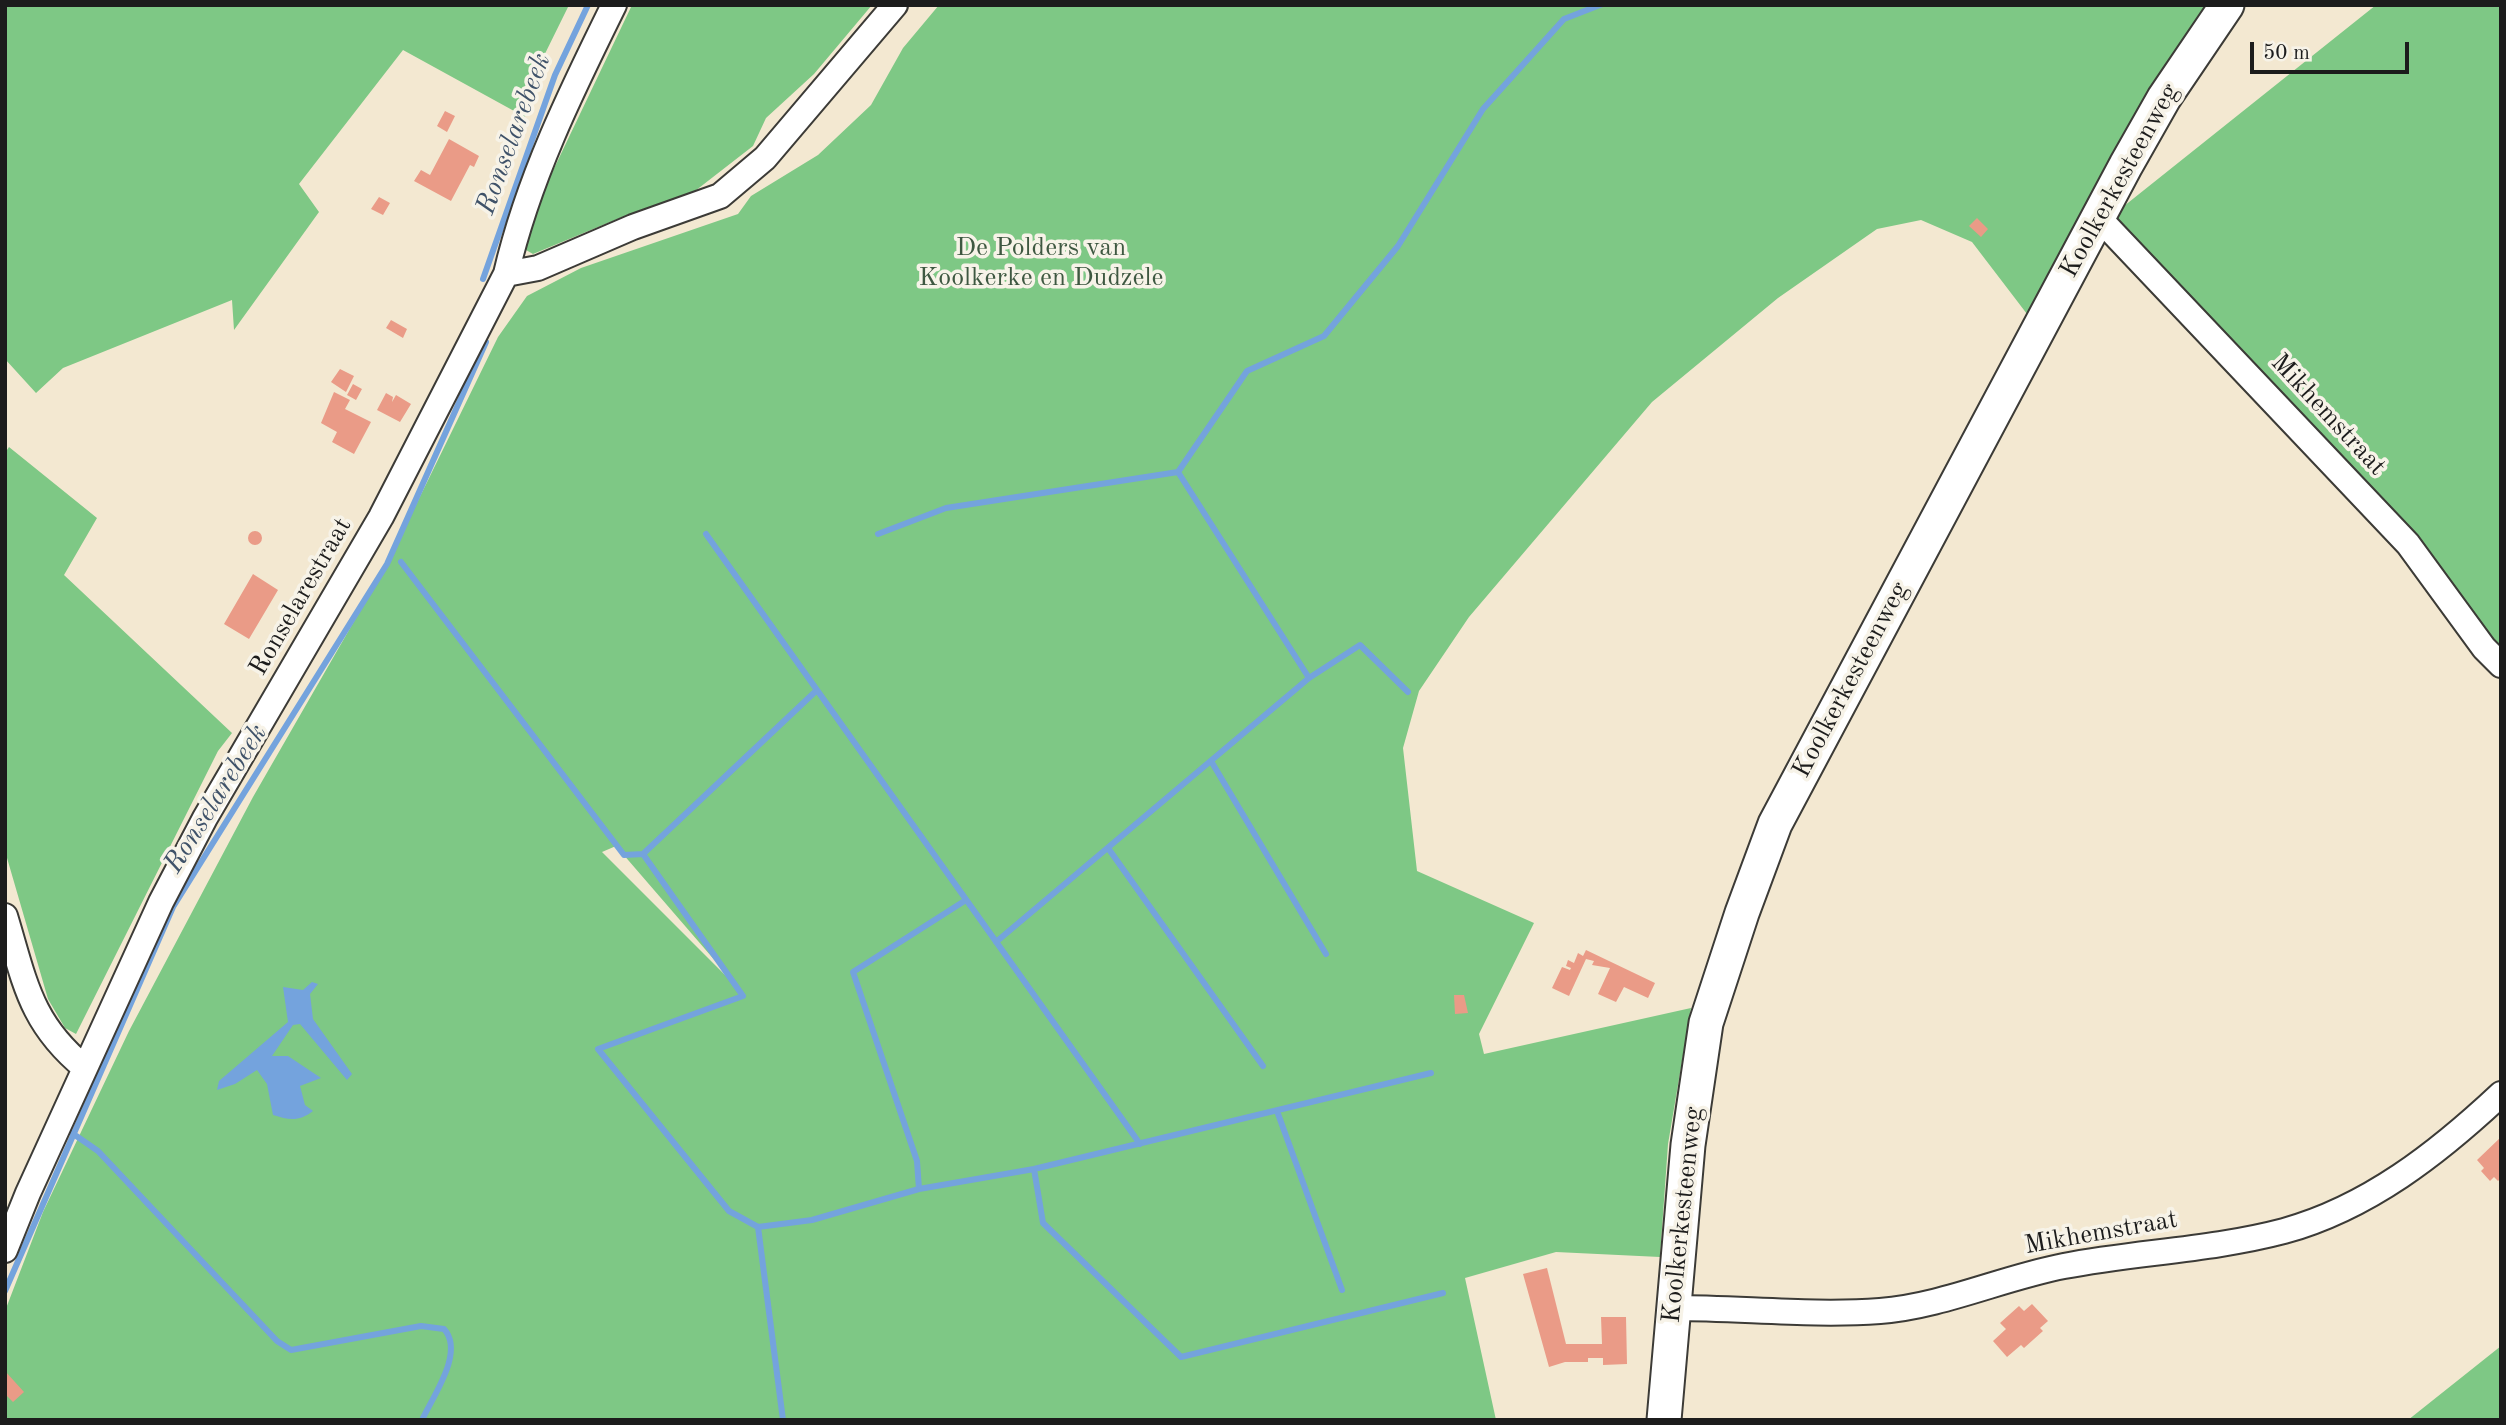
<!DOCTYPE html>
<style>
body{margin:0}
#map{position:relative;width:2506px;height:1425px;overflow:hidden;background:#f3e8d1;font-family:"Old Standard TT",serif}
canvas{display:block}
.frame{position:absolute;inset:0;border:7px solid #1c1c1c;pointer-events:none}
.scale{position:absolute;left:2250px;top:42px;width:159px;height:32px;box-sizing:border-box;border:4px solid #1c1c1c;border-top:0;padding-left:9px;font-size:21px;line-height:24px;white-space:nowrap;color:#1c1c1c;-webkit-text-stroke:5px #f7f3e8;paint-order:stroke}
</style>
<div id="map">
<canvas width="2506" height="1425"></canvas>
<div class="frame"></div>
<div class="scale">50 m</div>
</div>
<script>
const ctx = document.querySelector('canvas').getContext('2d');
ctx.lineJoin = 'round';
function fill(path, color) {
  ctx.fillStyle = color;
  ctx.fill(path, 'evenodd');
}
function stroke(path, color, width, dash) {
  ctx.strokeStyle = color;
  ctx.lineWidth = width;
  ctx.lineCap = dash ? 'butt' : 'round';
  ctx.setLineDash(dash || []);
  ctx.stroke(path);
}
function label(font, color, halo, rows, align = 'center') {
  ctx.font = font + ' "Old Standard TT",serif';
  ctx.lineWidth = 7;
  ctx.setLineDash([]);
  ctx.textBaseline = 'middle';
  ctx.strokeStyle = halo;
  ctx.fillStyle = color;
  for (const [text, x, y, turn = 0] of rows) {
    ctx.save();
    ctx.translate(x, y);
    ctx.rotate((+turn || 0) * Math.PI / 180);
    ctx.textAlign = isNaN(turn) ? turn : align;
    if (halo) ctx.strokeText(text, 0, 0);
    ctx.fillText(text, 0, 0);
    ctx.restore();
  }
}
fill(new Path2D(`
 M 5,5 L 569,5 L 534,76 L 525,117 L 403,50 L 299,184 L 319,212 L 234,330 L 232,300 L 63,368 L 36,393 L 5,359 Z
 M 632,5 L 872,5 L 814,74 L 766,118 L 753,146 L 686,198 L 627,215 L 533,254 L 526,250 L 529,230 L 548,181 Z
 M 939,5 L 2206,5 L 2113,153 L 2027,314 L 1972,242 L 1921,220 L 1877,229 L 1778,298 L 1652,402 L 1469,617 L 1419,691 L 1403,748 L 1417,871 L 1534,923 L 1479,1034 L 1484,1054 L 1691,1008 L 1668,1144 L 1660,1257 L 1556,1252 L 1465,1278 L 1496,1420 L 5,1420 L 5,1311 L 43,1212 L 129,1031 L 253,797 L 387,564 L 498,337 L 527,296 L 581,268 L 738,214 L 751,196 L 818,155 L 871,105 L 903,48 ZM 616,846 L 736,985 L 736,986 L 602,852 Z
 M 2376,5 L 2501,5 L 2501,657 L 2109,218 Z
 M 9,447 L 97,518 L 64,575 L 232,733 L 218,751 L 76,1034 L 65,1028 L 48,999 L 5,851 L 5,453 Z
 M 2501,1346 L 2501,1420 L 2408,1420 Z`), '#7ec885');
fill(new Path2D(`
 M 312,982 L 318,984 L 310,994 L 313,1019 L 352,1074 L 347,1080 L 300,1024 L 293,1025 L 272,1056 L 288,1056 L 321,1078 L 300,1086 L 305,1105 L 313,1111 C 299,1122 289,1120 273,1115 L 267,1084 L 257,1070 L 235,1084 L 217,1090 L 219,1081 L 288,1022 L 283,987 L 303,990 Z`), '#74a3dd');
stroke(new Path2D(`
 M 483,279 L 555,75 L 588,5
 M 1178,472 L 1309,678 L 1360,645 L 1408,692
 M 706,534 L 1140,1144
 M 878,534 L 946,508 L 1178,472 L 1247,371 L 1324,336 L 1398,246 L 1483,109 L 1564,19 L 1600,5
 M 401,562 L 624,855 L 643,854 L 817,690
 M 1211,761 L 1326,954
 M 1108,848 L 1263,1066
 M 643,854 L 743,996 L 598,1049 L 729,1211 L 758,1227
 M 996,942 L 1309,678
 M 1277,1111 L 1342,1290
 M 72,1133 L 98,1151 L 277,1341 L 291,1350 L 421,1326 L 444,1329 C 465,1352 433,1396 422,1420
 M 1034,1169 L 1043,1223 L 1181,1357 L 1443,1293
 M 919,1189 L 917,1161 L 853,972 L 966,900
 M 5,1291 L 173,907 L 387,564 L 486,342
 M 783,1420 L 758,1227 L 812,1220 L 919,1189 L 1034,1169 L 1431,1073`), '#74a3dd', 6);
fill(new Path2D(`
 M 445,111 L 455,116 L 447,132 L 437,126 Z
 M 449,139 L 479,156 L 474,167 L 470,165 L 451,201 L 414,181 L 421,170 L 430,175 Z
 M 379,197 L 390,203 L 383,215 L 371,209 Z
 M 1977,218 L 1988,229 L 1981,237 L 1969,226 Z
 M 391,320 L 407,329 L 403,338 L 386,328 Z
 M 340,369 L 354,376 L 346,392 L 331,382 Z
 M 353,384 L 362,389 L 356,400 L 347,395 Z
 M 334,392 L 350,400 L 345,409 L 371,422 L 354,454 L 332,442 L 337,432 L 321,423 Z
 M 386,393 L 393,397 L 392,402 L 396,395 L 411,404 L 400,422 L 377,410 Z
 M248 538a7 7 0 1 1 14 0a7 7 0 1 1-14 0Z
 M 253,574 L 278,590 L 249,639 L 224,624 Z
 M 1586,950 L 1655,983 L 1648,998 L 1624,987 L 1616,1002 L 1598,994 L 1610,968 L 1592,965 L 1594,961 L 1586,959 L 1569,996 L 1552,988 L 1562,967 L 1570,970 L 1571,968 L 1566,966 L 1568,960 L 1574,963 L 1578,953 L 1583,956 Z
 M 1454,995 L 1464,995 L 1468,1013 L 1455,1014 Z
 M 2501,1137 L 2501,1178 L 2498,1181 L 2494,1177 L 2490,1181 L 2481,1171 L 2484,1168 L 2477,1160 Z
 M 1547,1268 L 1566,1344 L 1602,1344 L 1601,1317 L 1626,1317 L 1627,1364 L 1603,1365 L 1603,1358 L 1588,1358 L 1588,1362 L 1565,1362 L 1549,1367 L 1523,1274 Z
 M 2032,1304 L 2048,1321 L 2040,1328 L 2043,1331 L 2024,1348 L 2021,1345 L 2007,1357 L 1993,1341 L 2006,1329 L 2000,1323 L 2019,1306 L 2024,1311 Z
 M 5,1371 L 24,1392 L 13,1402 L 5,1394 Z`), '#ea9b87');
const minor = new Path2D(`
 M 2098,217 L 2408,544 L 2484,648 L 2501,665
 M 506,274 L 538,268 L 633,227 L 720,196 L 765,158 L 895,5
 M 5,916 C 25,982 30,1023 85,1068
 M 5,1250 L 28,1193 L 161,902 L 205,818 L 381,517 L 506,274 C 528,179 571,92 614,5
 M 1674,1308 C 1742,1308 1812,1316 1880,1311 C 1943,1306 2002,1278 2064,1266 C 2137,1252 2212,1250 2284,1231 C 2368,1208 2438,1153 2501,1094`);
const secondary = new Path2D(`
 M 1664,1420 L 1688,1145 L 1706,1023 L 1742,913 L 1775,824 L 2126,165 L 2164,98 L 2227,5`);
stroke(minor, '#3c3b37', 28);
stroke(secondary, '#3c3b37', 37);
stroke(minor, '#fff', 24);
stroke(secondary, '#fff', 33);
label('26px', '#1c1c1c', '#f7f3e8', [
 ["Koolkerkesteenweg",2120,181,-61],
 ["Mikhemstraat",2328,415,47],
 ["Ronselarestraat",301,597,-60],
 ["Koolkerkesteenweg",1851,680,-62],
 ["Koolkerkesteenweg",1683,1215,-84],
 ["Mikhemstraat",2101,1233,-10]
]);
label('26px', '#3e5841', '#f7f3e8', [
 ["De Polders van",1041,248],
 ["Koolkerke en Dudzele",1041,278]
]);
label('italic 28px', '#3f5269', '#f7f3e8', [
 ["Ronselarebeek",514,134,-70],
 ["Ronselarebeek",216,799,-58]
]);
</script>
